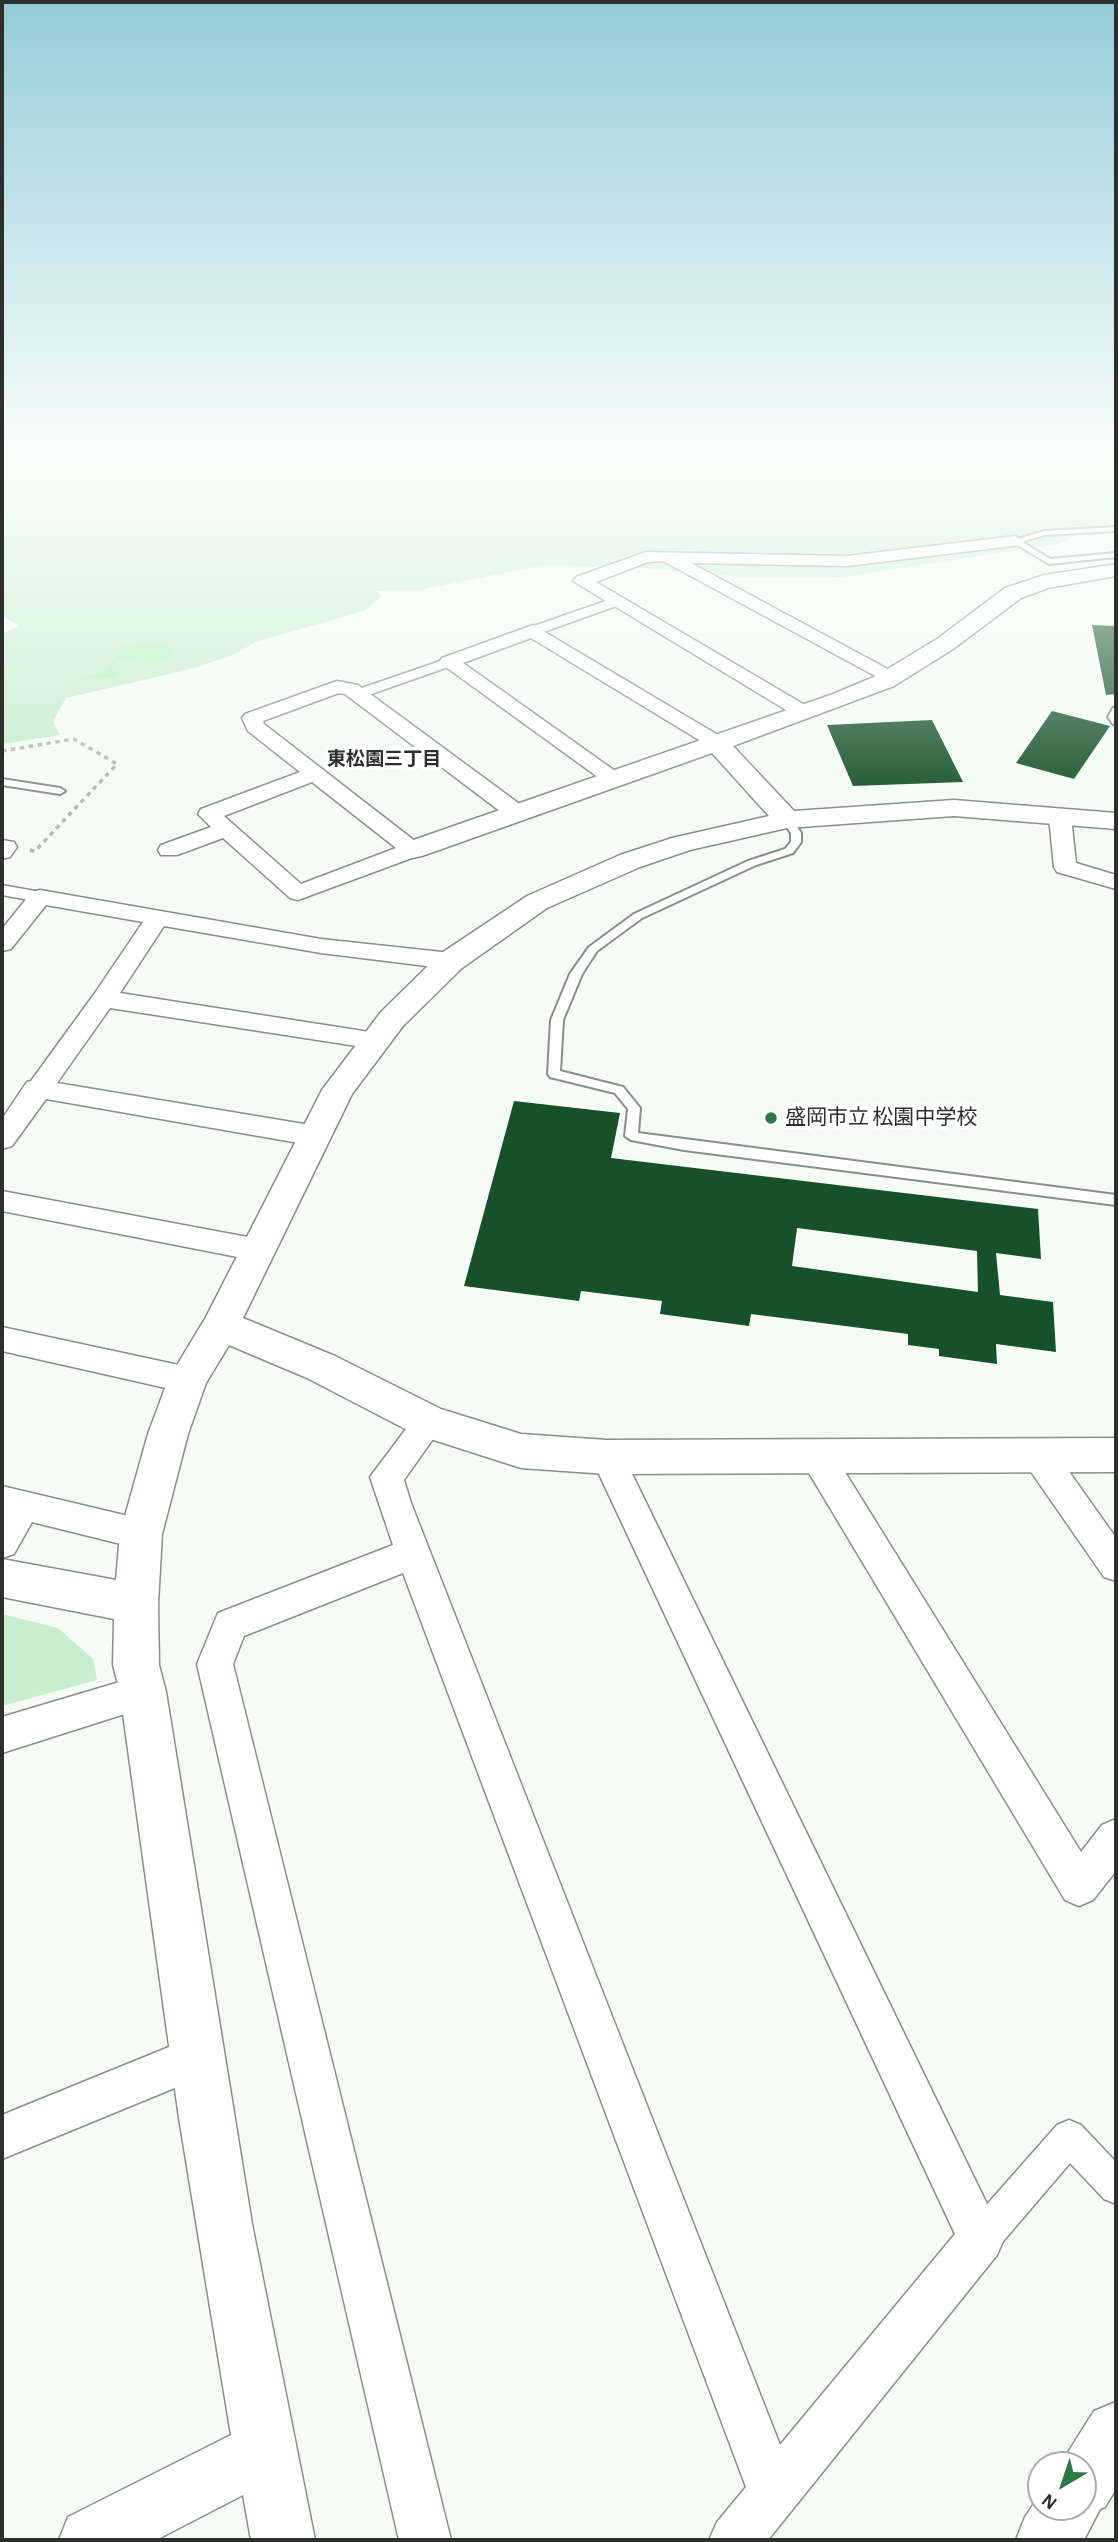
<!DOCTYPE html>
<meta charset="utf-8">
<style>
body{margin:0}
#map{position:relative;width:1118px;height:2542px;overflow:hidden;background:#f5fcf6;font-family:"Alegreya Sans",sans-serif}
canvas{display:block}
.frame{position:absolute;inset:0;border:4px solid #2c2f2c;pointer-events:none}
.north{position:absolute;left:1027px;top:2451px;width:70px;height:70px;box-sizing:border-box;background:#fff;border:2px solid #abacab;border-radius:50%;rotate:219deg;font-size:19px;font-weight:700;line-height:28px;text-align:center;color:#2c2f2c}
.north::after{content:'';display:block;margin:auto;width:24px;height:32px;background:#2f7846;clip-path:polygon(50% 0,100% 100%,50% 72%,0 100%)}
</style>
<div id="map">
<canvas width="1118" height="2542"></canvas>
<div class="frame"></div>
<div class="north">N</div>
</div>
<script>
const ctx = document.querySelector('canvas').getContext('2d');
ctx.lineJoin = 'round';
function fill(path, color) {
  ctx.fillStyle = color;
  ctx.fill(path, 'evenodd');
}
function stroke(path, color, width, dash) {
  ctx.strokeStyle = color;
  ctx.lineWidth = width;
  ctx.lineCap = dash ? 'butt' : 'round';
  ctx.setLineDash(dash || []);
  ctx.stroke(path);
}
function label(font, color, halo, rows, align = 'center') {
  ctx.font = font + ' "Alegreya Sans","Noto Sans JP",sans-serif';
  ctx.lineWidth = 7;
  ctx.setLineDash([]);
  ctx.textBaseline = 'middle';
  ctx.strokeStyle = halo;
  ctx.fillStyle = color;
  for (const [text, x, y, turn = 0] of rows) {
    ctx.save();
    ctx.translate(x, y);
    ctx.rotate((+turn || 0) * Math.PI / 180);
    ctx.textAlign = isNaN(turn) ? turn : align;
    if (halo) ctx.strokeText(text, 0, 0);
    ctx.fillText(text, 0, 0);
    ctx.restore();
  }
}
fill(new Path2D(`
 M 2,458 L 1116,458 L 1116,519 L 1057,544 L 844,577 L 750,578 L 645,568 L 544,565 L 420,590 L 375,591 L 382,596 L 364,611 L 255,642 L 238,653 L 195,668 L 66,698 L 53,721 L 60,735 L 2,744 L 2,634 L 19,626 L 2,616 Z
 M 2,1614 L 58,1628 L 93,1659 L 97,1680 L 2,1706 Z`), '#c8edcf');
fill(new Path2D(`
 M 148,642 L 165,644 L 172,652 C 165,663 154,665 142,665 L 134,658 L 121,659 L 118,663 L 121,668 L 120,673 L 112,678 L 87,679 L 68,687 L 65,685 L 103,672 L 121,653 L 116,651 L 124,646 L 129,648 Z`), '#b5f1c1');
fill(new Path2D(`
 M 1092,625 L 1116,626 L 1116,694 L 1106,695 Z
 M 1052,711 L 1110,726 L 1074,779 L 1016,763 Z
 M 932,720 L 963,782 L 853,786 L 827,725 Z
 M 514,1101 L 620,1113 L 611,1158 L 1038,1209 L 1041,1259 L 996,1253 L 1000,1295 L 1053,1302 L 1056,1352 L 996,1344 L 997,1364 L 939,1356 L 939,1349 L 908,1345 L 908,1334 L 751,1314 L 749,1326 L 660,1314 L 662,1301 L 581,1291 L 579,1301 L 464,1286 ZM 797,1228 L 977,1251 L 978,1292 L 792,1266 Z`), '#16512a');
const service = new Path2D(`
 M 1116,527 L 1116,531 L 1044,535 L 1022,542 L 1050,559 L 1116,553 L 1116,557 L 1049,564 L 1011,541 L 1044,531 Z
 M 1116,707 L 1116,725 L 1113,724 L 1108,717 L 1113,708 Z
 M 2,779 L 60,788 L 65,791 L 60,794 L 2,785 Z
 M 787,817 L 791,818 L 801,833 L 801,842 L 793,853 L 756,865 L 642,918 L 597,951 L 582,974 L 563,1020 L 560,1071 L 623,1087 L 640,1108 L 638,1133 L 1116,1195 L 1116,1205 L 684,1150 L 631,1140 L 625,1136 L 628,1109 L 615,1093 L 550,1077 L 548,1074 L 551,1020 L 570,974 L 589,947 L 634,914 L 748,861 L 785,849 L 791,842 L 791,833 L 782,820 Z`);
const pedestrian = new Path2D(`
 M 617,597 L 624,601 L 622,604 L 538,634 L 533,635 L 526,631 L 528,628 Z
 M 449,658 L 454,659 L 456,662 L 454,665 L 363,697 L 353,697 L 350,694 L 353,691 Z
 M 2,885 L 46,893 L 49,897 L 40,902 L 2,895 Z
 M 1069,2120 L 1081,2125 L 1116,2162 L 1116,2204 L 1104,2199 L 1070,2163 L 994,2252 L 981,2257 L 968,2252 L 963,2239 L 968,2226 L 1057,2125 Z`);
const minor = new Path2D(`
 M 1015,536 L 1024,541 L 1021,545 L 847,566 L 691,563 L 897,674 L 900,678 L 890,684 L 663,561 L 648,562 L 596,582 L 810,708 L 813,712 L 810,716 L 796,716 L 573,581 L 576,577 L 646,552 L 847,556 Z
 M 533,625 L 723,738 L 726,742 L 723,746 L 709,746 L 531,638 L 463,663 L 625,778 L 622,783 L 606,783 L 439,662 L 442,658 Z
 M 337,681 L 358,685 L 525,808 L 528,813 L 525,818 L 509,818 L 345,694 L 339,693 L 263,721 L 264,724 L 420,845 L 423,850 L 420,855 L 298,900 L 290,898 L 223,838 L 177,855 L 161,855 L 158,850 L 161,845 L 211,827 L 198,814 L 201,809 L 300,772 L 248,731 L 242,718 L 245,714 ZM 312,782 L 396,848 L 301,884 L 224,816 Z
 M 1060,810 L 1068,812 L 1071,817 L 1076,863 L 1116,875 L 1116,889 L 1057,872 L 1054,867 L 1049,817 L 1052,812 Z
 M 2,840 L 14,842 L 17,847 L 10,857 L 2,859 Z
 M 40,890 L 321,939 L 451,953 L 460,956 L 463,961 L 460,966 L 451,969 L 321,953 L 164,926 L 120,993 L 376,1033 L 385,1035 L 389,1041 L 385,1047 L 376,1049 L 110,1008 L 57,1083 L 316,1126 L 326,1129 L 330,1136 L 326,1143 L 316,1146 L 46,1099 L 12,1146 L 2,1149 L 2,1119 L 27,1082 L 31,1081 L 95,993 L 143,922 L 46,905 L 11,949 L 2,951 L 2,929 L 32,892 Z
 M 2,1191 L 258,1239 L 268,1242 L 273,1250 L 268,1258 L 258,1261 L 2,1211 Z
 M 2,1327 L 188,1367 L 199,1371 L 204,1380 L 199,1389 L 188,1393 L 2,1351 Z
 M 429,1409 L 440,1413 L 445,1422 L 404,1480 L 411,1503 L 780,2445 L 955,2234 L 591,1457 L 595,1447 L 607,1443 L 619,1447 L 1004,2239 L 997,2255 L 768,2540 L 709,2540 L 717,2522 L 746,2487 L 403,1573 L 244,1636 L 233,1664 L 451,2540 L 399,2540 L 197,1664 L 218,1613 L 393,1545 L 370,1477 L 418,1413 Z
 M 1039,1442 L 1051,1446 L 1116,1538 L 1116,1581 L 1104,1577 L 1027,1466 L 1023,1456 L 1027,1446 Z
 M 818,1444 L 830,1448 L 1081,1852 L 1102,1825 L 1116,1819 L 1116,1871 L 1093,1900 L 1079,1906 L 1065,1900 L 806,1468 L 802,1458 L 806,1448 Z
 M 2,1486 L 141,1519 L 153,1523 L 158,1534 L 153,1545 L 141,1549 L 32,1522 L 14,1554 L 2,1558 Z
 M 143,1675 L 156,1680 L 162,1692 L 156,1704 L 2,1753 L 2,1717 Z
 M 196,2036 L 211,2043 L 218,2058 L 211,2073 L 2,2159 L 2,2115 Z`);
const tertiary = new Path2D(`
 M 1116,564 L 1116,576 L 1048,588 L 1021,598 L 953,649 L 894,686 L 733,746 L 794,811 L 954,800 L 1116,813 L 1116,829 L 954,816 L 787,828 L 690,850 L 640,867 L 547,908 L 462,968 L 403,1026 L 352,1094 L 243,1318 L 335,1356 L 441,1409 L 521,1434 L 607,1440 L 1116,1438 L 1116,1472 L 607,1474 L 521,1468 L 415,1434 L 307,1378 L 229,1345 L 206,1383 L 188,1434 L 162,1534 L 158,1604 L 159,1665 L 166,1692 L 252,2224 L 315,2540 L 251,2540 L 243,2495 L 156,2540 L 59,2540 L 68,2517 L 231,2435 L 179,2118 L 120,1692 L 113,1665 L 114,1619 L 2,1597 L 2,1559 L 116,1580 L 120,1534 L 148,1434 L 168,1380 L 206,1317 L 322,1090 L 381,1012 L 440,954 L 527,896 L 620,855 L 672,838 L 769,816 L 712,753 L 422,856 L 412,858 L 402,856 L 398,850 L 402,844 L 833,694 L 876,676 L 937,639 L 1005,588 L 1044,575 Z
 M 1116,2402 L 1116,2489 L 1105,2507 L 1100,2509 L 1084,2540 L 1016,2540 L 1025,2517 L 1041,2493 L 1041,2507 L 1083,2507 L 1083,2465 L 1060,2465 L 1094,2411 Z`);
stroke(service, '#888f89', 4);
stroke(pedestrian, '#888f89', 3);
stroke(minor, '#888f89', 3);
stroke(tertiary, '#888f89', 3);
stroke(new Path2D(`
 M 2,751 L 74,739 L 117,764 L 35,851 L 27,850`), '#b2b8b3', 3.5, [4.5, 4.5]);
fill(service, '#fff');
fill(pedestrian, '#fff');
fill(minor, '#fff');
fill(tertiary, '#fff');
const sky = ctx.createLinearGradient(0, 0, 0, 813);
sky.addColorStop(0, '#93ccd8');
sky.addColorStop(0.56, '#fafefb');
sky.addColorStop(1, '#fafefb00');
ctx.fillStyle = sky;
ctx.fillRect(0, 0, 1118, 813);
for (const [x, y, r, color] of [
 [771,1118,7,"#2f7846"]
]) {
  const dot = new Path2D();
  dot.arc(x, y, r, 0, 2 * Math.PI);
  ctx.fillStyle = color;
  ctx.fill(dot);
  stroke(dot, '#fff', 2.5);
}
label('bold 19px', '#2c2f2c', '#fff', [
 ["東松園三丁目",384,759]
]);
label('21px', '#2c2f2c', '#fff', [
 ["盛岡市立 松園中学校",785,1118]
], 'left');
</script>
